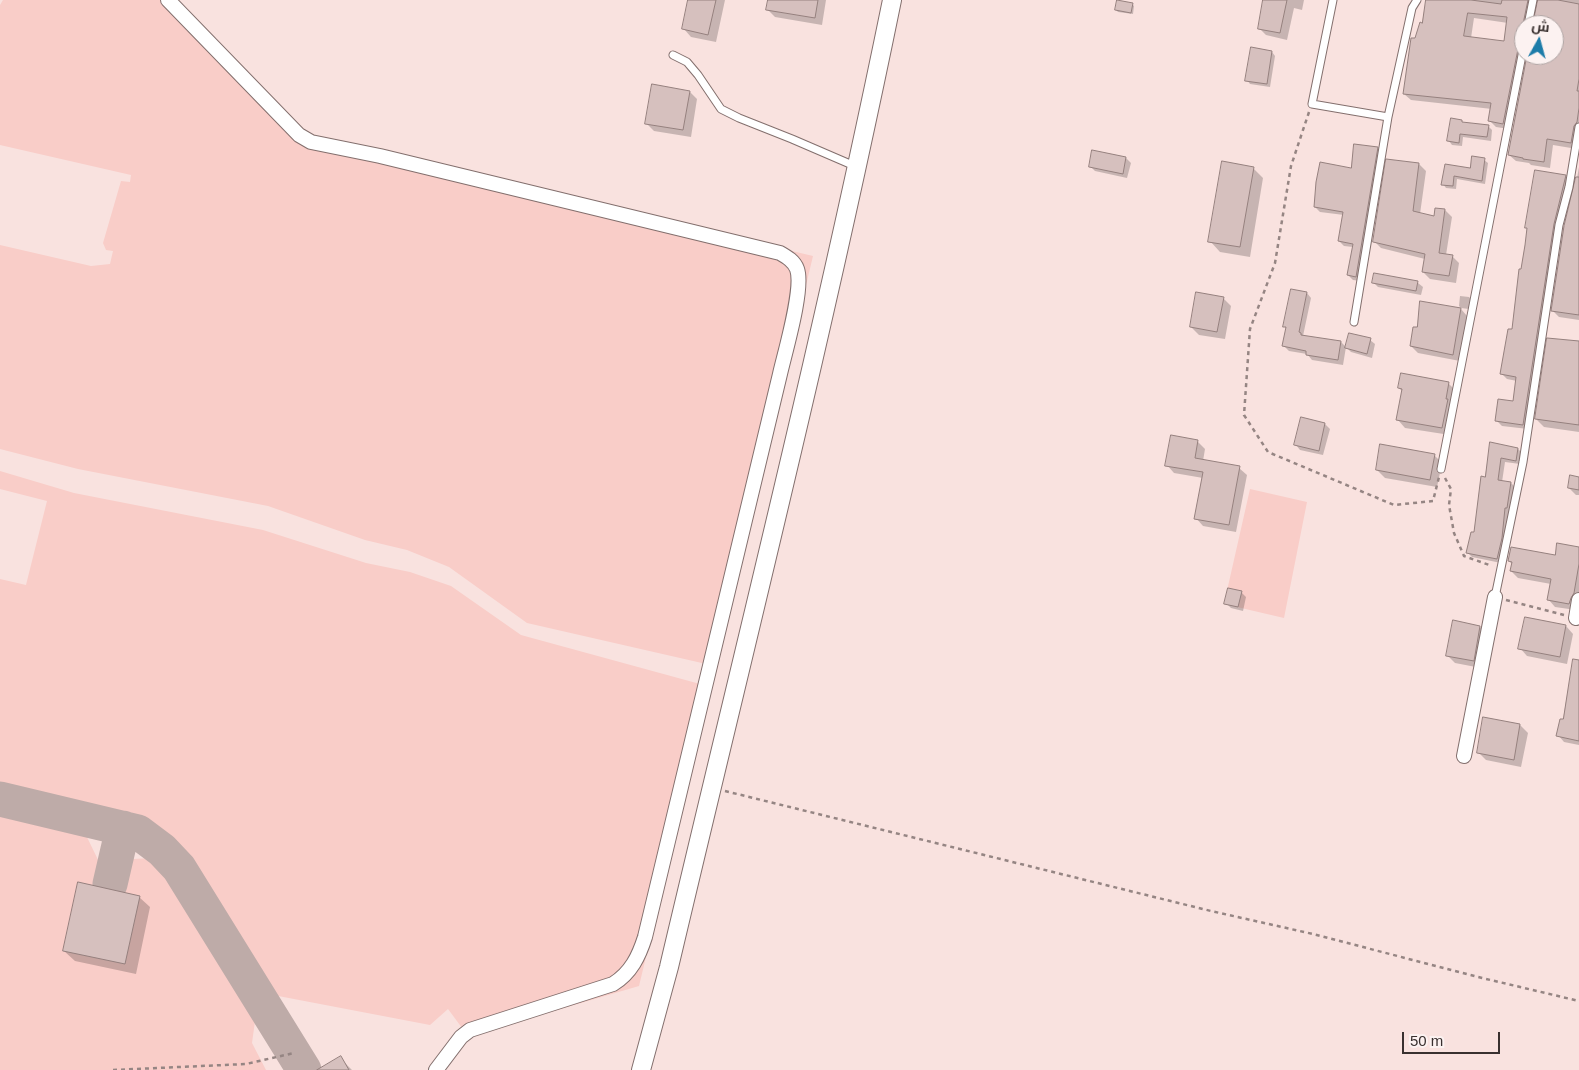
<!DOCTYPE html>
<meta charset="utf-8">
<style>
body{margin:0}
#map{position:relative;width:1579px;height:1070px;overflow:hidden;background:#f9e2df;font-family:Helvetica,Cairo,sans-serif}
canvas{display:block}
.north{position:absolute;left:1514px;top:15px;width:50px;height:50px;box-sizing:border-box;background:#fcf2f1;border:1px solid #aea4a3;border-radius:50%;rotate:7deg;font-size:14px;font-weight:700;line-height:20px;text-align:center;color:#39302f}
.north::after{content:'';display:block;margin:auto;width:18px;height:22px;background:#1d7ca9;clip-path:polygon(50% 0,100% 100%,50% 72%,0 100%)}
.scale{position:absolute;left:1402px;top:1032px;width:98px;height:22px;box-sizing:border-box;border:2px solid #39302f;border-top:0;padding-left:6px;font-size:15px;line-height:18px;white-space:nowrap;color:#39302f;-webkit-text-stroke:4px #fcf2f1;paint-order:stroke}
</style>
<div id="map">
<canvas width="1579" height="1070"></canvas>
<div class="north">ش</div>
<div class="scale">50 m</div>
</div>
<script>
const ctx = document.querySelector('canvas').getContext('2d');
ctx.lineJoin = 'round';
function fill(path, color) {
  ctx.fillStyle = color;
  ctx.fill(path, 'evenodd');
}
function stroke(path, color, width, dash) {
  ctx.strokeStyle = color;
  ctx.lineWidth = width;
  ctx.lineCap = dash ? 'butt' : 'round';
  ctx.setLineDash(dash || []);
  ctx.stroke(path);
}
fill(new Path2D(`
 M 3,0 L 174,0 L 310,136 L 813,256 L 715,666 L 527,623 L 449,567 L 407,550 L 365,540 L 268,506 L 78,469 L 0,449 L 0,245 L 91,266 L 110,264 L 113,251 L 106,250 L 103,243 L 121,181 L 130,182 L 131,175 L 0,145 L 0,5 Z
 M 0,471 L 74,493 L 263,530 L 366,563 L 410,572 L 451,586 L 521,635 L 711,687 L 639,986 L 468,1036 L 448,1009 L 430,1025 L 273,995 L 189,864 L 156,826 L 0,788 L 0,579 L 26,585 L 47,501 L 0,489 Z
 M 1250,489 L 1307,502 L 1284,618 L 1224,604 Z
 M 0,814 L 85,833 L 101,866 L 95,891 L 120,898 L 126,869 L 133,859 L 152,858 L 169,875 L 256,1014 L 252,1043 L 266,1070 L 0,1070 Z`), '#f9cdc8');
fill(new Path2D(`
 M 690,0 L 725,0 L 716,42 L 691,37 L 684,29 Z
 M 769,0 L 826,0 L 822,25 L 775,17 L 767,9 Z
 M 1269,0 L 1304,0 L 1302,10 L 1294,8 L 1287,40 L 1266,35 L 1259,28 Z
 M 1427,0 L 1539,0 L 1534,5 L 1530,25 L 1524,25 L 1524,54 L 1509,129 L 1496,127 L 1490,121 L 1492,109 L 1411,100 L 1404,94 L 1423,24 ZM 1474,18 L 1508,23 L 1505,42 L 1471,38 Z
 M 1540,0 L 1579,0 L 1579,137 L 1577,149 L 1553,145 L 1550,168 L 1531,165 L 1529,163 L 1516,161 L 1509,155 L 1529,55 L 1554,55 L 1554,25 L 1535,25 Z
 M 1132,4 L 1134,6 L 1133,14 L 1118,12 L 1116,10 Z
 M 1252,49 L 1272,52 L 1275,56 L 1270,87 L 1250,84 L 1247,80 Z
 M 690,92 L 697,99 L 691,137 L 654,131 L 646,123 Z
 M 1461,121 L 1463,123 L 1488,126 L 1492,130 L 1491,141 L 1463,137 L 1462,146 L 1452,145 L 1449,141 Z
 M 1377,148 L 1382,153 L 1361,281 L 1353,280 L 1348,275 L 1353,247 L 1344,246 L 1339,241 L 1344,215 L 1320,212 L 1315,207 L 1352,169 Z
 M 1126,158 L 1131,163 L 1127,178 L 1095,171 L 1090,166 Z
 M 1484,160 L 1488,163 L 1485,184 L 1457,179 L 1456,189 L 1446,188 L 1443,184 L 1446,165 L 1471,170 Z
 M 1419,164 L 1426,171 L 1420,214 L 1435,217 L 1436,209 L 1445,210 L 1452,217 L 1446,255 L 1452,256 L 1459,263 L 1456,283 L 1430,279 L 1423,272 L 1425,259 L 1381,248 L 1374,241 Z
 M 1579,167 L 1579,320 L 1559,317 L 1553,311 Z
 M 1253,168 L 1263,178 L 1250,257 L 1220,252 L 1210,241 Z
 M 1565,176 L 1570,182 L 1559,230 L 1528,429 L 1502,426 L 1496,420 L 1514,402 L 1517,381 L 1507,379 L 1502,374 L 1513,331 L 1528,229 L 1526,227 Z
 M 1373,282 L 1418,283 L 1423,287 L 1421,295 L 1378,287 Z
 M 1307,293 L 1311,298 L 1303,336 L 1341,342 L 1346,347 L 1370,340 L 1375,344 L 1372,358 L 1351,352 L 1346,347 L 1343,365 L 1312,360 L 1307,354 L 1289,351 L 1284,346 L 1287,329 L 1284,326 Z
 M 1460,296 L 1469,297 L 1471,299 L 1469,309 L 1461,308 L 1459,306 Z
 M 1223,298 L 1231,306 L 1225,339 L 1199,335 L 1191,327 Z
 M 1461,309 L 1467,316 L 1460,361 L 1418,353 L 1411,346 Z
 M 1579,342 L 1579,432 L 1544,427 L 1536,419 Z
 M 1448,383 L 1456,391 L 1450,435 L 1405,428 L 1398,420 L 1402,391 L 1399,388 Z
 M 1325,424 L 1330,429 L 1323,455 L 1300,450 L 1296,445 Z
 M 1197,441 L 1205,449 L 1203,461 L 1239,468 L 1247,475 L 1236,532 L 1203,526 L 1196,518 L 1203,478 L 1174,473 L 1167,465 Z
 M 1491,444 L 1518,449 L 1522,453 L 1520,464 L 1505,462 L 1502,482 L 1511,483 L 1515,487 L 1511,512 L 1509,512 L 1501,563 L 1472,557 L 1468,553 L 1475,534 Z
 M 1434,455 L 1442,463 L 1437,487 L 1385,478 L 1377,470 Z
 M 1579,478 L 1579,495 L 1576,495 L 1569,488 Z
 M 1579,548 L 1579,603 L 1576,610 L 1555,607 L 1548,599 L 1551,584 L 1518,578 L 1511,571 L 1512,564 L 1509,561 L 1556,557 Z
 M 1241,592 L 1246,597 L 1243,611 L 1231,608 L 1226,603 Z
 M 1454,622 L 1480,627 L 1488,635 L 1481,668 L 1455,663 L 1447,655 Z
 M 1566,626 L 1573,634 L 1567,664 L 1527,656 L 1520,648 Z
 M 1579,671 L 1579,745 L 1564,742 L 1558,735 L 1564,721 Z
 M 1484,719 L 1520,725 L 1528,733 L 1521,767 L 1486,760 L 1478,752 Z
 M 139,897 L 150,907 L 136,974 L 75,961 L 64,951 Z
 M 340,1058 L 352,1070 L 320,1070 Z`), '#0003');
stroke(new Path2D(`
 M 0,799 L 138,832 L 162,850 L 179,868 L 304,1070
 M 110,884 L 123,828`), '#beaba8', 35);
const building = new Path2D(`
 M 688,0 L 716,0 L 708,35 L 682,29 Z
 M 768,0 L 818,0 L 815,18 L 766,10 Z
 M 1117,0 L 1133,3 L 1131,13 L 1115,10 Z
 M 1263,0 L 1287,0 L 1280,33 L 1258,29 Z
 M 1426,0 L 1471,0 L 1501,4 L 1502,0 L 1528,0 L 1523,24 L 1523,40 L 1519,44 L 1503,124 L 1488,121 L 1491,103 L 1403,94 L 1411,38 L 1415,38 L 1420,22 L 1422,23 ZM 1468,13 L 1507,17 L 1504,41 L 1464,36 Z
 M 1538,0 L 1558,0 L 1579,4 L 1579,79 L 1577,91 L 1579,91 L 1579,108 L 1577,122 L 1574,126 L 1571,143 L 1547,139 L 1544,162 L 1523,159 L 1523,158 L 1508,155 L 1527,55 L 1554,55 L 1554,25 L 1533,25 Z
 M 1251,47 L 1272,51 L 1267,84 L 1245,81 Z
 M 652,84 L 690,91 L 683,130 L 645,124 Z
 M 1451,118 L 1462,120 L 1462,122 L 1489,125 L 1487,137 L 1460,134 L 1459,143 L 1447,141 Z
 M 1354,144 L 1378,147 L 1356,277 L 1347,275 L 1353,244 L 1338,241 L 1343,212 L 1314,207 L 1316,182 L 1320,162 L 1351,168 Z
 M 1092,150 L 1126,157 L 1123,174 L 1089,167 Z
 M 1472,156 L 1485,158 L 1482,181 L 1454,176 L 1453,186 L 1441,185 L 1445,164 L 1470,168 Z
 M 1386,159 L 1419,163 L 1413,211 L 1434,216 L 1435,208 L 1445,209 L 1439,253 L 1453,255 L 1449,276 L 1422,272 L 1425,254 L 1373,242 Z
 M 1222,161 L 1254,167 L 1240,247 L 1208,242 Z
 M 1535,170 L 1566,175 L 1554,224 L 1523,425 L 1495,421 L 1498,399 L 1513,401 L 1516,377 L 1500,374 L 1508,329 L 1512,329 L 1519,269 L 1521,269 L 1525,245 L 1527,228 L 1525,228 Z
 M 1576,177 L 1579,177 L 1579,315 L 1551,311 L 1564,226 Z
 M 1374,273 L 1418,281 L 1416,291 L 1372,283 Z
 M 1291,289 L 1307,292 L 1299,332 L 1301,333 L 1301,335 L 1341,341 L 1338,360 L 1306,355 L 1306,351 L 1282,346 L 1286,327 L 1283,327 Z
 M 1196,292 L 1224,297 L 1217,332 L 1190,327 Z
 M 1420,301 L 1461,308 L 1453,355 L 1410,346 L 1413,327 L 1417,327 Z
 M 1349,333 L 1371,338 L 1367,354 L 1345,348 Z
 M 1547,338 L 1579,341 L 1579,425 L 1535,419 Z
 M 1401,373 L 1449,382 L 1446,399 L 1448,399 L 1442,428 L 1396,420 L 1402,389 L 1398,388 Z
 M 1301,417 L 1325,423 L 1319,451 L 1294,445 Z
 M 1171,435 L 1198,440 L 1195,458 L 1240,466 L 1229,525 L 1194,519 L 1203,472 L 1165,466 Z
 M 1490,442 L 1518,448 L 1516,461 L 1501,458 L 1498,480 L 1511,482 L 1507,508 L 1505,508 L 1502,538 L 1497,559 L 1466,553 L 1471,532 L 1474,532 L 1481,476 L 1485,477 Z
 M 1380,444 L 1435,454 L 1430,480 L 1376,470 Z
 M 1570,475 L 1579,477 L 1579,490 L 1568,488 Z
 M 1557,543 L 1579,547 L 1579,564 L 1574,593 L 1571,598 L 1569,604 L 1547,600 L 1551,579 L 1510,571 L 1512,562 L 1508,561 L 1511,547 L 1555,555 Z
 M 1228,588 L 1242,591 L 1238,607 L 1224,604 Z
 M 1525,617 L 1566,625 L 1560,657 L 1518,649 Z
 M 1453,620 L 1480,626 L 1474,661 L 1446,656 Z
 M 1573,659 L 1579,660 L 1579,741 L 1556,736 L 1560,719 L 1563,719 Z
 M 1483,717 L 1520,724 L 1514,760 L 1477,753 Z
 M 78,882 L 140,896 L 125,964 L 63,951 Z
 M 341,1056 L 349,1070 L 317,1070 Z`);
fill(building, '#d6c0be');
stroke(building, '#95807e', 1);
const service = new Path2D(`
 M 1333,0 L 1312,104 L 1388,117 L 1412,8 L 1417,0
 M 1528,25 L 1533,0
 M 673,55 L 687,62 L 698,75 L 721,109 L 739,118 L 792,139 L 857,167
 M 1354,322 L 1388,117
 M 1441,469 L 1524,45
 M 1495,597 L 1523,462 L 1559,225 L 1569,187 L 1579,127`);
const minor = new Path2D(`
 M 168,0 L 299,135 L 311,142 L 380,156 L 780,253 C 787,257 794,261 797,269 C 804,288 785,352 780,374 L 645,937 C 639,956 631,973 613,984 L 470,1030 L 461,1037 L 436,1070
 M 1576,618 L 1579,600
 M 1464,756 L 1495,597`);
const tertiary = new Path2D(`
 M 641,1070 L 669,967 C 745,645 826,324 892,0`);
stroke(service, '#836f6d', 9);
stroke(minor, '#836f6d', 16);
stroke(tertiary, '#836f6d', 20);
stroke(new Path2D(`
 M 1309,112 L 1291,166 L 1275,263 L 1250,329 L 1244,415 L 1268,452 L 1394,505 L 1433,501 L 1439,477
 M 1445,478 L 1451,489 L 1449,505 L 1454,533 L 1464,556 L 1492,566
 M 1506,600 L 1564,615
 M 725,791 L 1211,911 L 1313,934 L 1478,977 L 1579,1001
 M 113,1070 L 246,1064 L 294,1053`), '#958583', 2.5, [4, 4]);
stroke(service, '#fff', 7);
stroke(minor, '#fff', 14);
stroke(tertiary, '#fff', 18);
</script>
